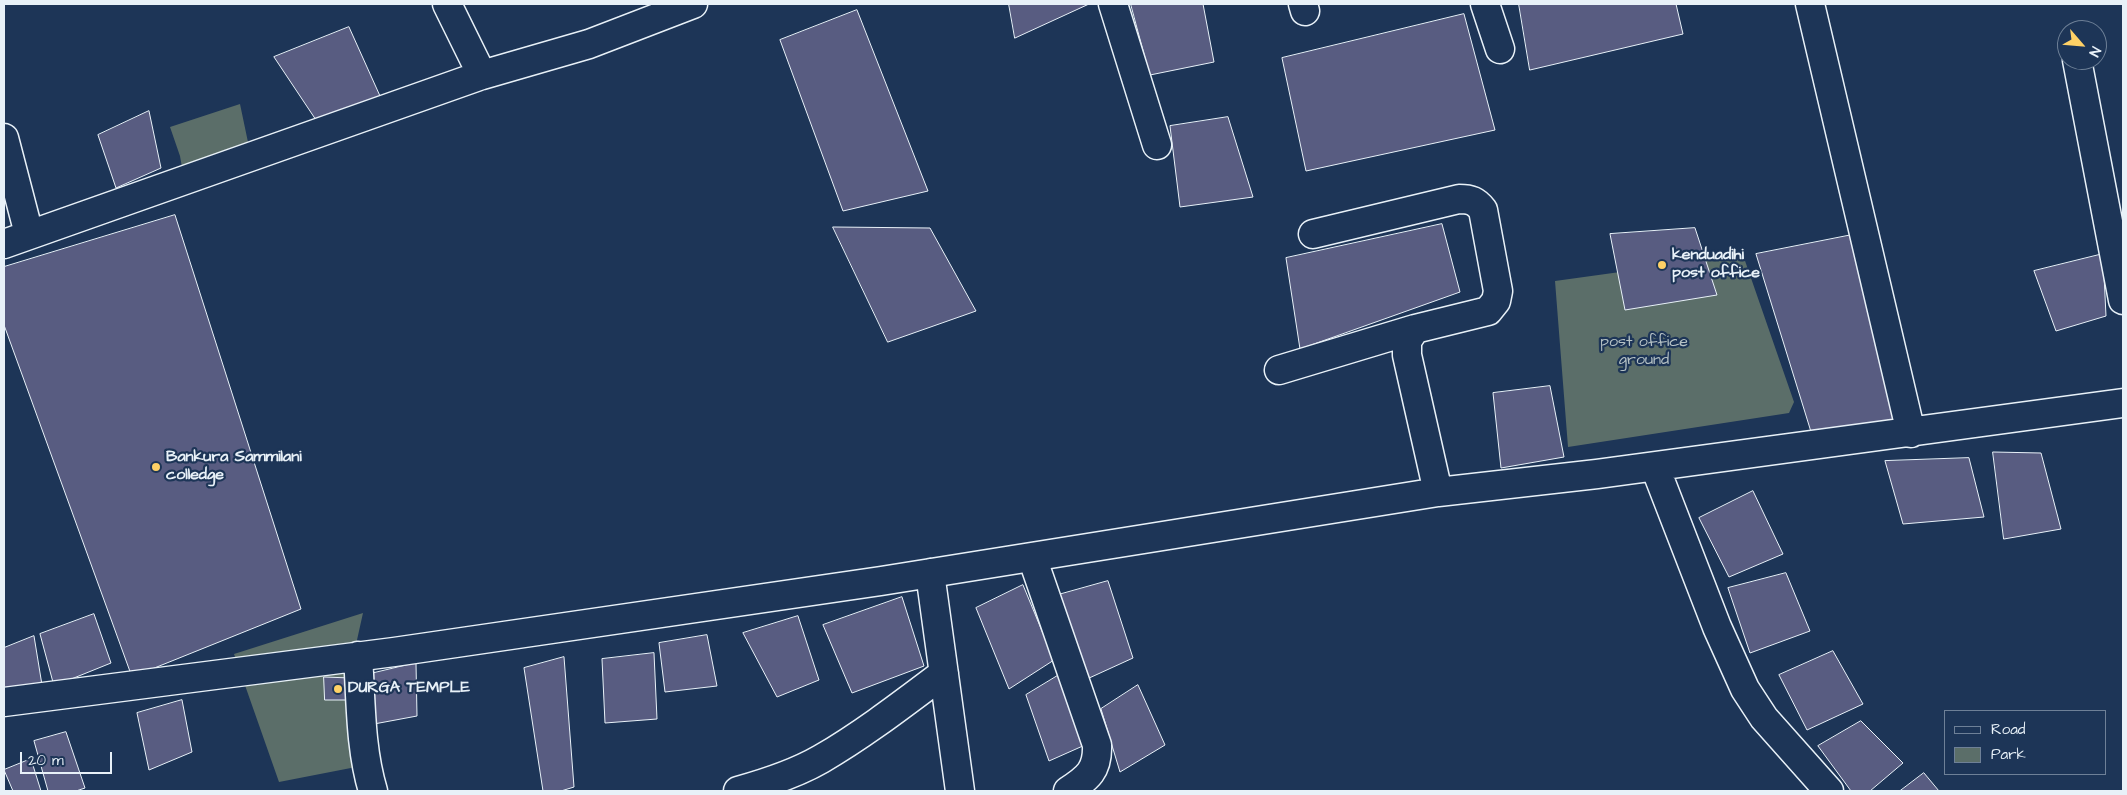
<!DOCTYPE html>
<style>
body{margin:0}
#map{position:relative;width:2127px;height:795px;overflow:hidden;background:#1d3557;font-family:"Architects Daughter",sans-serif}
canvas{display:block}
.frame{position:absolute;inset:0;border:5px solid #e8f1f8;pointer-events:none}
.legend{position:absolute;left:1944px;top:710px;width:162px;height:65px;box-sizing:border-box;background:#1d3557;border:1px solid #6e8097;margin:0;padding:6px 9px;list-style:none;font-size:15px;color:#e8f1f8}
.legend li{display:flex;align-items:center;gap:10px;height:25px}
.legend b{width:25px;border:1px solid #6e8097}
.north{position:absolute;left:2057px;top:20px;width:50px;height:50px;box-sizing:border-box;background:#1d3557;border:1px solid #6e8097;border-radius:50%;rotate:117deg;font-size:14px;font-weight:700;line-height:20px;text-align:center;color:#e8f1f8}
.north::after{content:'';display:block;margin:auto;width:18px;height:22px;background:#ffd166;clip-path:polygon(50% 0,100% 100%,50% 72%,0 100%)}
.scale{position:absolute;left:20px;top:752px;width:92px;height:22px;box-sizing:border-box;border:2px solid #e8f1f8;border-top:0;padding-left:6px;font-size:15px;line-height:18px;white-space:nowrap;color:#e8f1f8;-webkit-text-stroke:4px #1d3557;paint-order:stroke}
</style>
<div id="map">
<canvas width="2127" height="795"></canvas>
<div class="frame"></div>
<ul class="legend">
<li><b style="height:6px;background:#1d3557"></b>Road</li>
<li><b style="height:14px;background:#5b6e69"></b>Park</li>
</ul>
<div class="north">N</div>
<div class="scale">20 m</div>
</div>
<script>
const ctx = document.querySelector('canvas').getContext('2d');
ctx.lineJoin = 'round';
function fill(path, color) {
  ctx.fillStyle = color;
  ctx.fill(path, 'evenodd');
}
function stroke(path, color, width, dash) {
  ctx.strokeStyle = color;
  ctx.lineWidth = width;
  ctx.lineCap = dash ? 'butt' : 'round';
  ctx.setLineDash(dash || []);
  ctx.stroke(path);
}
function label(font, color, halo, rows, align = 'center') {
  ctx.font = font + ' "Architects Daughter",sans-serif';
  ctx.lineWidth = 4.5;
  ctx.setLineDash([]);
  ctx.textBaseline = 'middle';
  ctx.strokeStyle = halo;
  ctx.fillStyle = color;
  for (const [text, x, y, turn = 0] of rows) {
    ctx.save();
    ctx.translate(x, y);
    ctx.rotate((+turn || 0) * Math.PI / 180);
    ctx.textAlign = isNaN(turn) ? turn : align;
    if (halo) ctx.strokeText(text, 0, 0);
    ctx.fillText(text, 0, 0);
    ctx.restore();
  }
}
fill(new Path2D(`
 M 240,104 L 249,147 L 183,173 L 180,156 L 170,127 Z
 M 1743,255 L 1794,402 L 1789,413 L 1568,447 L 1555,281 Z
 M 363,613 L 351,667 L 356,767 L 279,782 L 234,654 Z`), '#5b6e69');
const building = new Path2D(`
 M 1009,4 L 1089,4 L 1015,38 Z
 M 1131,4 L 1203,4 L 1214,62 L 1150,75 Z
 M 1519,4 L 1676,4 L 1683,34 L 1530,70 Z
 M 857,10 L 928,191 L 843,211 L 780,40 Z
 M 1464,14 L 1495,130 L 1306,171 L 1282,58 Z
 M 349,27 L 380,96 L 316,120 L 274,57 Z
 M 149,111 L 161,168 L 116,188 L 98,135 Z
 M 1228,117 L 1253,197 L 1180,207 L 1170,126 Z
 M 175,215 L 301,609 L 132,677 L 4,325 L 4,267 Z
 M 1442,224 L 1460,292 L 1300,349 L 1286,258 Z
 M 833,227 L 930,228 L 976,311 L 888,342 Z
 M 1695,228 L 1717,295 L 1625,310 L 1610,234 Z
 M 1852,235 L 1894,419 L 1812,435 L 1756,254 Z
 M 2103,254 L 2106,316 L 2056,331 L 2034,271 Z
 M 1550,386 L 1564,457 L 1501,468 L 1493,393 Z
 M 1993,452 L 2041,453 L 2061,529 L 2004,539 Z
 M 1969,458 L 1984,517 L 1903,524 L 1885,461 Z
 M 1753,491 L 1783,554 L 1729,577 L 1699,518 Z
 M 1786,573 L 1810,631 L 1750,653 L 1728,588 Z
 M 1108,581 L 1133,658 L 1087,679 L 1058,595 Z
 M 1023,585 L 1054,660 L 1009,689 L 976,608 Z
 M 902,597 L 924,666 L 852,693 L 823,625 Z
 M 94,614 L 111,663 L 54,686 L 40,634 Z
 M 798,616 L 819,680 L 777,697 L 743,633 Z
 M 707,635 L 717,686 L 665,692 L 659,643 Z
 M 34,636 L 42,685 L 4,695 L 4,648 Z
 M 1833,651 L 1863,704 L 1807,730 L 1779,675 Z
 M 654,653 L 657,719 L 605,723 L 602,659 Z
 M 564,657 L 574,787 L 561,791 L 543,791 L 524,668 Z
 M 416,663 L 417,716 L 374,724 L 370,674 Z
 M 1059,675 L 1085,745 L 1049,761 L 1026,695 Z
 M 324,677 L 351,678 L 353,700 L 325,700 Z
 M 1138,685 L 1165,745 L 1120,772 L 1101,709 Z
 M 182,700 L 192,752 L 149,770 L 137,713 Z
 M 1861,721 L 1903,763 L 1870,791 L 1851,791 L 1818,746 Z
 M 66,732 L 85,788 L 76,791 L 48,791 L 34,741 Z
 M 31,759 L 41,791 L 13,791 L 4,770 Z
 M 1924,773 L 1939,791 L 1900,791 Z`);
fill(building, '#585c81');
stroke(building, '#e8f1f8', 1);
const minor = new Path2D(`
 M 447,4 L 482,75
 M 1113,4 L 1157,145
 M 1303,4 L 1305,11
 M 1485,4 L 1500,49
 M 1810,4 L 1911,433
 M 2077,60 L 2123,300
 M 4,138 L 29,234
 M 1313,234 L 1459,199 C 1471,199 1476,201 1483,210 L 1498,291 L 1496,301 L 1488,311 L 1415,329 L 1407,341 L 1407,355 L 1438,492
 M 4,244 L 482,75 L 589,44 L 693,4
 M 1279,370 L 1415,329
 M 1655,467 L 1717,627 L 1745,689 L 1764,718 L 1829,791
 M 1032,557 L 1097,745 C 1098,770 1088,778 1068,791
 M 930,573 L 960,791
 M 358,656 C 361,701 360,748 373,791
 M 4,702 L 394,652 L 881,581 L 1438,492 L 1597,474 L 2123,403
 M 738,791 C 767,783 795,774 821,759 C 864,734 904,703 944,673`);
stroke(minor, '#e8f1f8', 31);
stroke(minor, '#1d3557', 28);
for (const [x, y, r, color] of [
 [1662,265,5,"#ffd166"],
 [156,467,5,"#ffd166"],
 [338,689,5,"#ffd166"]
]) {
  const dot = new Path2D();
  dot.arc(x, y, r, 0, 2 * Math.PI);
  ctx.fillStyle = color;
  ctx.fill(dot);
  stroke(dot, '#1d3557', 2);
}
label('bold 16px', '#e8f1f8', '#1d3557', [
 ["kenduadihi",1672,256],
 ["post office",1672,274],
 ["Bankura Sammilani",166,458],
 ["colledge",166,476],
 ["DURGA TEMPLE",348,689]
], 'left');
label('16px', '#b7c3c6', '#1d3557', [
 ["post office",1644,343],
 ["ground",1644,361]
]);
</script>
